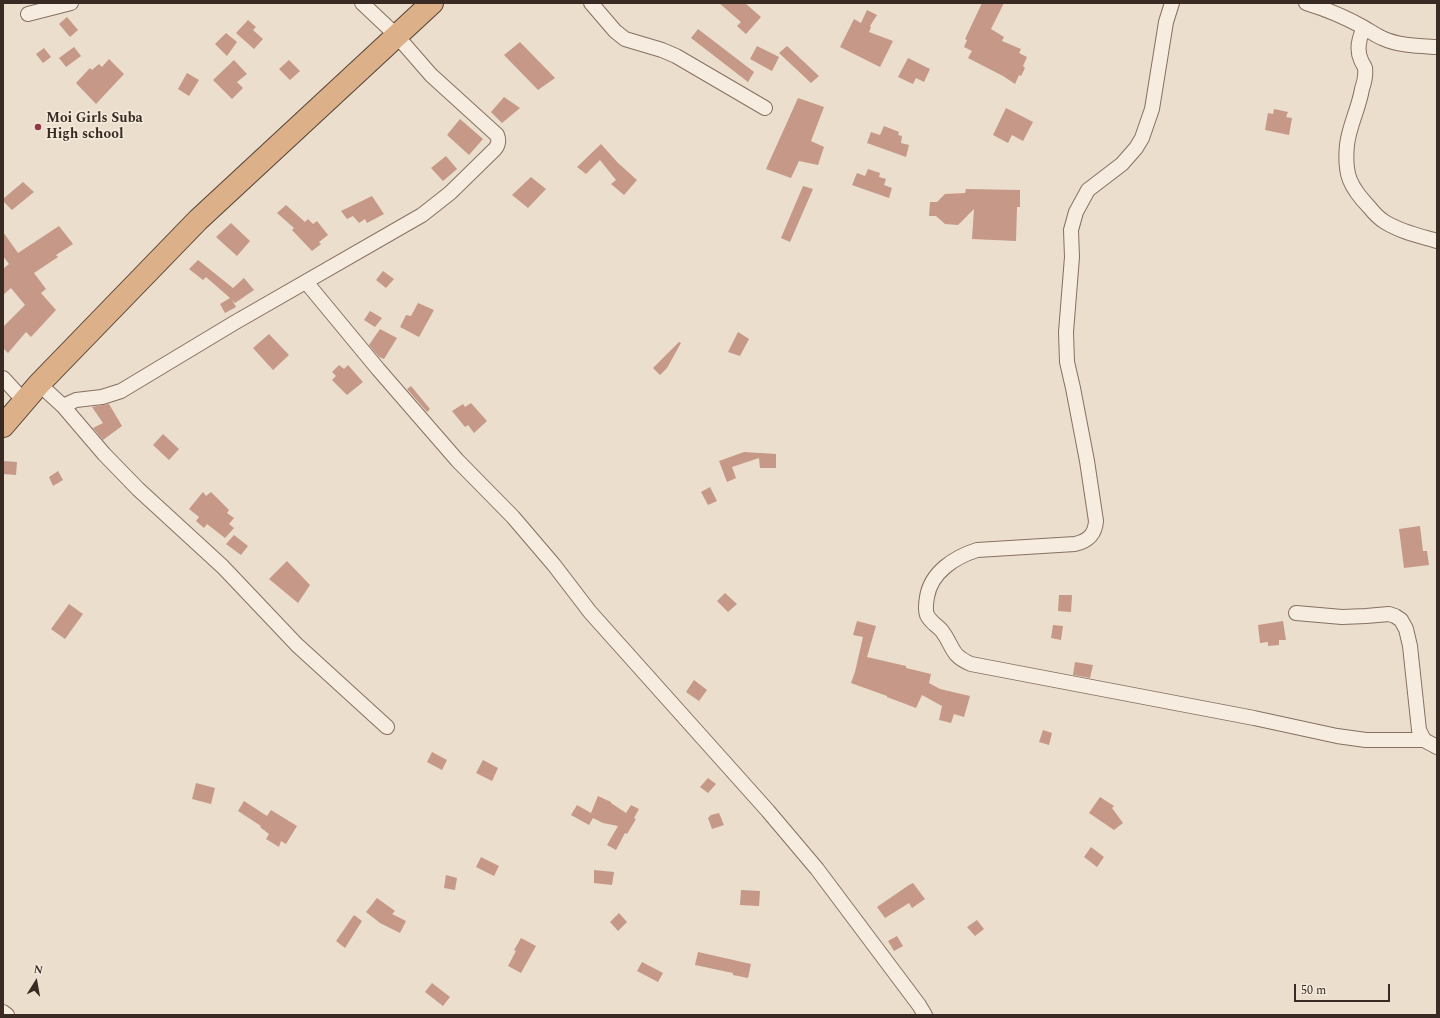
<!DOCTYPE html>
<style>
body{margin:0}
#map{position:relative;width:1440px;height:1018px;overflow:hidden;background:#ebdecc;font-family:Spectral,serif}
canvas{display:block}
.frame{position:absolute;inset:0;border:4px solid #392b23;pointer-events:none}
.north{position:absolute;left:16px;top:962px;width:40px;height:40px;-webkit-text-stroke:3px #f3e9db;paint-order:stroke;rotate:11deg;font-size:11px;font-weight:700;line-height:16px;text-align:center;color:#392b23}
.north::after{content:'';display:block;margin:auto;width:14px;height:18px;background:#392b23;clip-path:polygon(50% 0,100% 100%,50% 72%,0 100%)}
.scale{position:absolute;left:1294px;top:984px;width:96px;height:18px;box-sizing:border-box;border:2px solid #392b23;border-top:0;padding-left:5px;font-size:12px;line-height:14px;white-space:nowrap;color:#392b23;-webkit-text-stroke:3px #f3e9db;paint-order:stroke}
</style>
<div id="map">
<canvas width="1440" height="1018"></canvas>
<div class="frame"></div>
<div class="north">N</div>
<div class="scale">50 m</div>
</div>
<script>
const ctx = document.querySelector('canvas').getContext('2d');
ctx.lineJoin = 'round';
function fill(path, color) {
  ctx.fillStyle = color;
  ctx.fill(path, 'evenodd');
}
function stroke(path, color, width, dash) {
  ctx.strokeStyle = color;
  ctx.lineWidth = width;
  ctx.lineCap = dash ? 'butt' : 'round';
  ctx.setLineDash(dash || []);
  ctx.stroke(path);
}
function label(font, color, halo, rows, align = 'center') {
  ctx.font = font + ' Spectral,serif';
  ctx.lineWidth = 3.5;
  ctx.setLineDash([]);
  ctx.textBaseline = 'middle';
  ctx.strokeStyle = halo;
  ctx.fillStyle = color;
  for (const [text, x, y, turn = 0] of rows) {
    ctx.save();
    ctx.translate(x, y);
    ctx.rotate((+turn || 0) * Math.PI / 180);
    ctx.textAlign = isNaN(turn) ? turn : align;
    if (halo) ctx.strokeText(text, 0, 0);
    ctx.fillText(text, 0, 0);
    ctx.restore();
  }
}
fill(new Path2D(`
 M 719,3 L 745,3 L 761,17 L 746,34 L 737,26 L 741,22 Z
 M 982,3 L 1004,3 L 991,29 L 1004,37 L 1002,41 L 1021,49 L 1019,53 L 1027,57 L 1023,66 L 1025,68 L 1021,76 L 1019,75 L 1015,84 L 1003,76 L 968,58 L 972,51 L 964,47 L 967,40 L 965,39 Z
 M 867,10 L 877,15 L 870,26 L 871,27 L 869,32 L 893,41 L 880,67 L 840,47 L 854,19 L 861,23 Z
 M 67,17 L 78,30 L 70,37 L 59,24 Z
 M 248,20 L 256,27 L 253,30 L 263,39 L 254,49 L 236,33 Z
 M 698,29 L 754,72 L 748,82 L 691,38 Z
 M 226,33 L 237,42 L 227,56 L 215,44 Z
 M 520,42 L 555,78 L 538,90 L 504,55 Z
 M 757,46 L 779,57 L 772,71 L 750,59 Z
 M 787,46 L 819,76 L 811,83 L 779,53 Z
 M 74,47 L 81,56 L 66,67 L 59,58 Z
 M 44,48 L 51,57 L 43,63 L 36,54 Z
 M 908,58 L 930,69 L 924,82 L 916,78 L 913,84 L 898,77 Z
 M 109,59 L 124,74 L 96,104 L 76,83 L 90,68 L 92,70 L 99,64 L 102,67 Z
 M 234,60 L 247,74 L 237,82 L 243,88 L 232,99 L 213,80 Z
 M 289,60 L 300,71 L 290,80 L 279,69 Z
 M 187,73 L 199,80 L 189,96 L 178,89 Z
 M 504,97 L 520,108 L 502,123 L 491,112 Z
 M 798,98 L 824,107 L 811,141 L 824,147 L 818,165 L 799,161 L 791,178 L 766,169 Z
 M 1006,108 L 1033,122 L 1023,141 L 1012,135 L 1008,143 L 993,135 Z
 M 1274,109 L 1288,112 L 1286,117 L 1292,118 L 1289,135 L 1265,130 L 1268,113 L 1273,114 Z
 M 460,119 L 483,139 L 469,155 L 447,135 Z
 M 884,126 L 899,132 L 898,135 L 902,136 L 901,143 L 909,145 L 906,157 L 867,143 L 871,132 L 880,135 Z
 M 601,144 L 618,163 L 637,180 L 624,195 L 611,184 L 616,180 L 600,160 L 586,174 L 577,167 Z
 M 446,156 L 457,169 L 443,181 L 431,168 Z
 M 868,169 L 880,173 L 879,177 L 886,179 L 884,185 L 892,188 L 889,198 L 852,185 L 857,173 L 865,176 Z
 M 531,177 L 546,189 L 528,208 L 512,195 Z
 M 23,182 L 34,192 L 12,210 L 3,201 L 3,199 Z
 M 803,186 L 813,189 L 790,242 L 781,238 Z
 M 966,189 L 1020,190 L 1020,207 L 1017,207 L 1016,241 L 972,239 L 974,209 L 958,225 L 945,224 L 936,216 L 929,216 L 930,202 L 937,202 L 945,194 L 965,193 Z
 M 372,196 L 384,214 L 367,223 L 365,219 L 359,223 L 353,216 L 347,219 L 341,211 Z
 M 286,205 L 305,222 L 308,219 L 313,224 L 317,221 L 328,235 L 319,242 L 321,244 L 312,251 L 292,230 L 294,228 L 277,213 Z
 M 231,223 L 250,241 L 237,256 L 216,237 Z
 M 59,226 L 73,244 L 56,255 L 58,257 L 34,273 L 46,289 L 41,293 L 56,310 L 31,337 L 26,332 L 8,353 L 3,348 L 3,327 L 25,305 L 11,288 L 3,295 L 3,269 L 9,264 L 3,256 L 3,232 L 18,253 Z
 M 198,260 L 233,288 L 244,278 L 254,290 L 235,303 L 232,300 L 236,307 L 225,313 L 220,304 L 230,298 L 206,277 L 203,280 L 189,269 Z
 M 383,271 L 394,279 L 386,288 L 376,280 Z
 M 418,303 L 434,310 L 419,337 L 400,327 L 406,315 L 411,316 Z
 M 370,311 L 382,318 L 375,327 L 364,320 Z
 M 380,329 L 397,338 L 384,359 L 379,357 L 369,345 Z
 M 738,332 L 749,339 L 740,356 L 728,352 Z
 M 269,334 L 289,355 L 273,370 L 253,348 Z
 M 679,342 L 681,343 L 667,368 L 660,375 L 653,368 Z
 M 339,365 L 344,369 L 348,365 L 363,382 L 347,395 L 332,380 L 336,376 L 332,372 Z
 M 411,386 L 430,409 L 427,412 L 407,389 Z
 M 471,403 L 487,421 L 474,433 L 468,425 L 465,427 L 452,411 L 463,404 L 465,407 Z
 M 109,404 L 122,426 L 103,440 L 93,428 L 103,423 L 92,407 Z
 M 163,434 L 179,449 L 169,460 L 153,445 Z
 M 744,452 L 776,454 L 776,468 L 760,468 L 759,458 L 732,467 L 736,478 L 727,482 L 719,461 Z
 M 3,461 L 17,462 L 16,475 L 3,474 Z
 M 58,471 L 63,480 L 53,486 L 49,477 Z
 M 710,487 L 717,501 L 708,505 L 701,492 Z
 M 203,492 L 206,496 L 211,492 L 229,510 L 227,513 L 234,518 L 229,524 L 234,528 L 225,538 L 207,524 L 204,528 L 196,521 L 199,517 L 189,509 Z
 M 1420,526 L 1423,551 L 1427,551 L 1429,565 L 1404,568 L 1399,529 Z
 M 234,535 L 248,546 L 241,555 L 226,544 Z
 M 287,561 L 310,585 L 298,603 L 269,579 Z
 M 725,593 L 737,604 L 728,612 L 717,601 Z
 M 1059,595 L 1072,595 L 1071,612 L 1058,611 Z
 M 69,604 L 83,614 L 65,639 L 51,629 Z
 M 857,621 L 876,626 L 867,657 L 906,666 L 906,668 L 931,674 L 929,683 L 940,689 L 970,696 L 964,717 L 954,714 L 951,723 L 939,720 L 942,706 L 922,695 L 916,708 L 887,697 L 887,696 L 851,683 L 855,672 L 863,637 L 853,635 Z
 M 1283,621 L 1286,640 L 1279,640 L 1279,645 L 1268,646 L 1268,642 L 1260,643 L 1258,625 Z
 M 1053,625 L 1063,626 L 1061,640 L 1051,638 Z
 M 1075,662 L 1093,665 L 1090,678 L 1073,675 Z
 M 694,680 L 707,690 L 699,701 L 686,692 Z
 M 1043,730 L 1052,733 L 1049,745 L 1039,742 Z
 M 432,752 L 447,760 L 442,770 L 427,762 Z
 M 483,760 L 498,768 L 492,781 L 476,773 Z
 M 708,778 L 716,784 L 708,793 L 700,787 Z
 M 196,783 L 215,788 L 211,804 L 192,799 Z
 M 598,796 L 611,802 L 611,803 L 626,813 L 631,805 L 639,809 L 634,818 L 636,819 L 627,834 L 625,833 L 616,850 L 607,845 L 618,826 L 603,823 L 593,818 L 589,825 L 571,815 L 577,805 L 591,813 Z
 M 1100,797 L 1114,806 L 1112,808 L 1123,823 L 1114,830 L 1089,813 Z
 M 244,801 L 267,816 L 271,810 L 297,826 L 286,844 L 281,841 L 279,847 L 266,839 L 269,834 L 260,827 L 261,826 L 238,811 Z
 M 719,813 L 724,825 L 712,829 L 708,818 L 711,815 Z
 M 1091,847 L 1104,857 L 1097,867 L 1084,857 Z
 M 481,857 L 499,866 L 494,876 L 476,867 Z
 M 594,870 L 614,872 L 612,885 L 594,883 Z
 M 446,875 L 457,878 L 455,890 L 444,888 Z
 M 913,883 L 925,899 L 912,908 L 909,903 L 885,918 L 877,907 L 909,885 Z
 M 741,890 L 760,891 L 759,906 L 740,905 Z
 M 377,898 L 395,911 L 392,914 L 406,921 L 400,933 L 380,923 L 366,912 Z
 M 619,913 L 627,922 L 618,931 L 610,922 Z
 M 354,915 L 362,921 L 345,948 L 336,941 Z
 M 977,920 L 984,929 L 975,936 L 967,927 Z
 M 897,936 L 903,946 L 894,951 L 888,941 Z
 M 521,938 L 536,946 L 521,973 L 508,966 L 516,951 L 514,950 Z
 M 698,952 L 751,964 L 748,978 L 733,975 L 733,973 L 695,965 Z
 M 642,962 L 663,973 L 658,982 L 637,971 Z
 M 432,983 L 450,997 L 443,1006 L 425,992 Z`), '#c59887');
const minor = new Path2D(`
 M 591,3 L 615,31 L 625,39 L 662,50 L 676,56 L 765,108
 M 1172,3 L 1166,22 L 1152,109 L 1142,138 L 1136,148 L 1122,164 L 1088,190 L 1076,212 L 1071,230 L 1072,257 L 1066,332 L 1067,362 L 1073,388 L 1087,461 L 1096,521 C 1095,535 1088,541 1075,544 L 977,550 C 955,557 931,572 927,597 C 926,603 925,610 927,615 C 931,623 937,625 942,631 C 954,647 950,655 971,664 L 1254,718 L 1337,736 L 1366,740 L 1424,740
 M 1306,3 C 1326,9 1345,17 1363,27 C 1370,31 1375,35 1382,38 C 1399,46 1419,46 1437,47
 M 28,14 L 71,3
 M 1364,28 C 1359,38 1356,49 1361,60 C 1362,63 1364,65 1365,68 C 1366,74 1364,83 1362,89 C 1359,108 1349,126 1347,145 C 1344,175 1350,187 1370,208 C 1374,213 1380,219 1385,222 C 1401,232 1420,236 1437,241
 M 306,282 L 378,369 L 457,460 L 513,517 L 554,565 L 590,612 L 768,811 L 817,869 L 919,1005 L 925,1015
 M 3,378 L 24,401
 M 39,384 L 63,406 L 76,400 L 102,397 L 121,391 L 234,323 L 422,215 L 450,193 L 495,149 C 499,144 499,140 497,135 L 431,75 L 397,36 L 362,3
 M 63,406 L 104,454 L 138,489 L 223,567 L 297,645 L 387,727
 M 1296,613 L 1342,617 L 1366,616 L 1389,614 L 1395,616 L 1401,620 L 1406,629 L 1410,646 L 1419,730 L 1424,740 L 1437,747
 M 3,1012 L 7,1015`);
const trunk = new Path2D(`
 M 3,426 L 39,384 L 198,220 L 432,3`);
stroke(minor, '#877062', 16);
stroke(trunk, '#554035', 24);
stroke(minor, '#f6ecdf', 14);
stroke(trunk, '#dcb089', 22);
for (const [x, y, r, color] of [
 [38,127,4,"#903845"]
]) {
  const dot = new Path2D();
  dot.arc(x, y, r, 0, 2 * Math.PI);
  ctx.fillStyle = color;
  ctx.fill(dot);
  stroke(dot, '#f3e9db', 1.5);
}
label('bold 14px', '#392b23', '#f3e9db', [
 ["Moi Girls Suba",46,119],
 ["High school",46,135]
], 'left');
</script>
